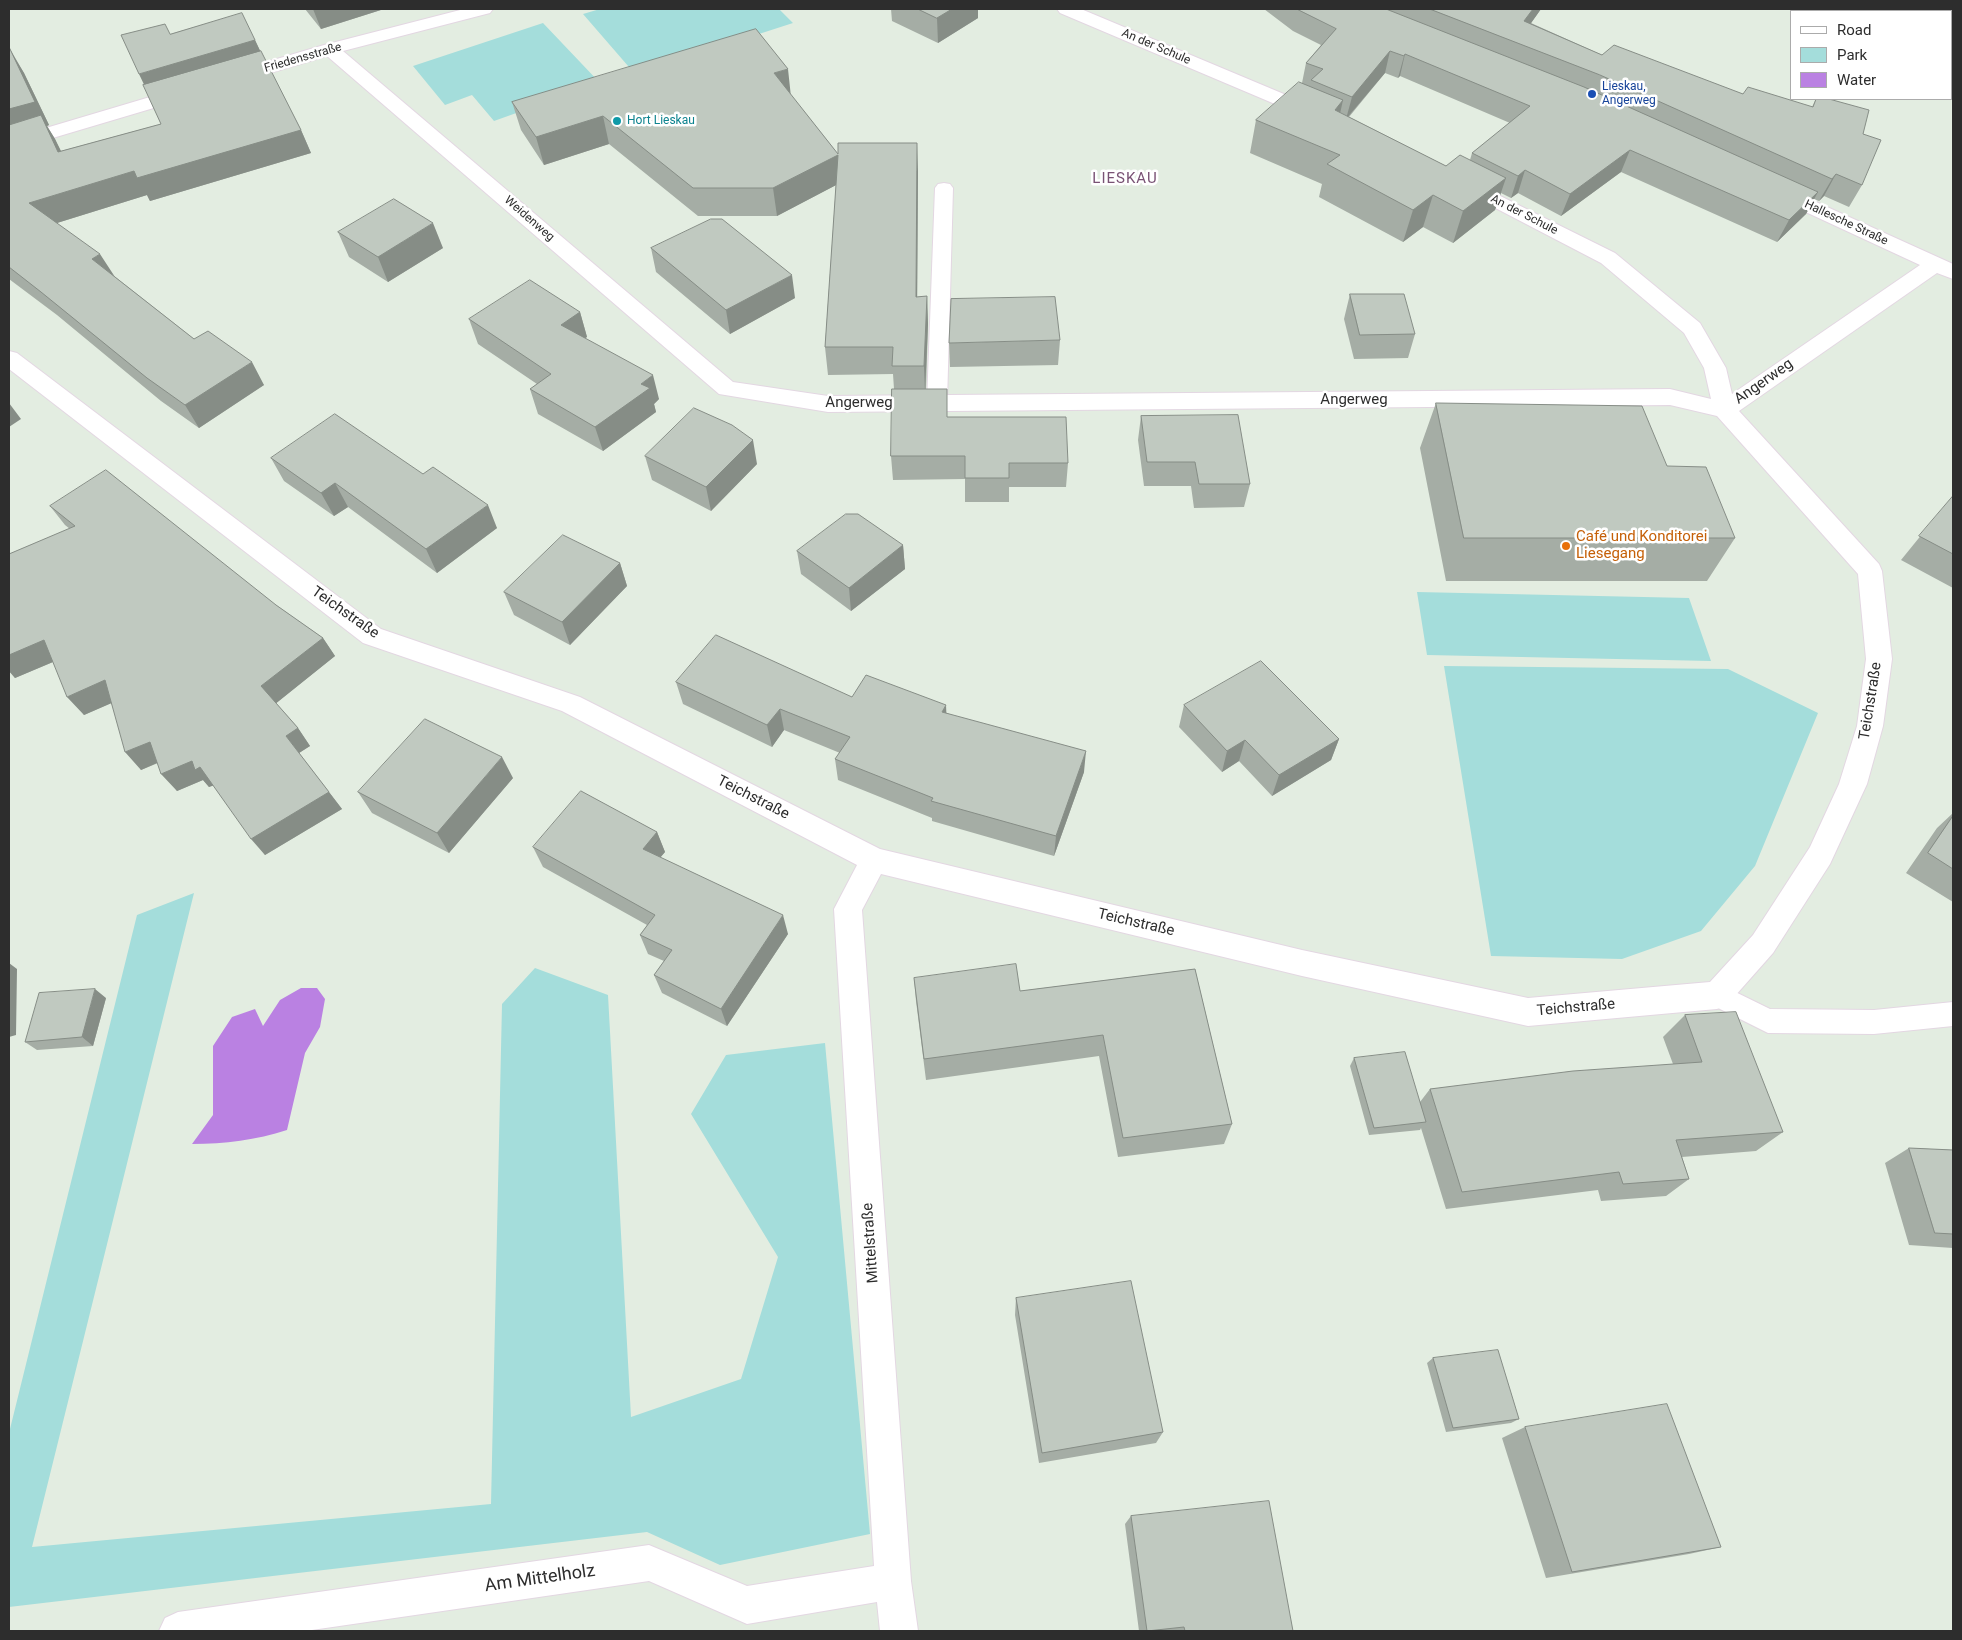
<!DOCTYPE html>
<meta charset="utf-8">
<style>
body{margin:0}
#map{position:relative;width:1962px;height:1640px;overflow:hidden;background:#e3ede1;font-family:Roboto,sans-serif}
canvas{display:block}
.frame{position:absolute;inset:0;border:10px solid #2d2d2d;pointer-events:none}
.legend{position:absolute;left:1790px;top:10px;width:162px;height:90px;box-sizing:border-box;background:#fff;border:1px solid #ababab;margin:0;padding:6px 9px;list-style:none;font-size:15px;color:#2d2d2d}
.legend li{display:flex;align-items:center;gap:10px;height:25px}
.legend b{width:25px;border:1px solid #ababab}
</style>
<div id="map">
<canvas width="1962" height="1640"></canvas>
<div class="frame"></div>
<ul class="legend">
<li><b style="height:6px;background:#fff"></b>Road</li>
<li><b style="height:14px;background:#a4dddb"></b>Park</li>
<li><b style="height:14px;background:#ba81e2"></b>Water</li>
</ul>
</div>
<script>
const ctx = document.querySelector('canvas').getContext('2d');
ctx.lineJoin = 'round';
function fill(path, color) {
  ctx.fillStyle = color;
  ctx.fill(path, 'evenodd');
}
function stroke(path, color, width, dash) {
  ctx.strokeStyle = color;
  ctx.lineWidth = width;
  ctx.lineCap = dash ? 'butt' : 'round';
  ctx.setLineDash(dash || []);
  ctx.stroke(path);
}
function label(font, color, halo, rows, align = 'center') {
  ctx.font = font + ' Roboto,sans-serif';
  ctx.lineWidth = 5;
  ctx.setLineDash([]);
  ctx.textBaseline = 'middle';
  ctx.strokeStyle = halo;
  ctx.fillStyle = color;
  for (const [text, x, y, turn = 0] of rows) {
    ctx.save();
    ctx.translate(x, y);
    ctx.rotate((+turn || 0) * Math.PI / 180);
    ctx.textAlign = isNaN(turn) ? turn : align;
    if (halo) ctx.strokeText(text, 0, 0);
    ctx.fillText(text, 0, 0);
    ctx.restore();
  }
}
fill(new Path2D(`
 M 600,9 L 779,9 L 793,23 L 635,74 L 583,14 Z
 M 543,23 L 600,83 L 494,121 L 472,95 L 445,105 L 413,66 Z
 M 1417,592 L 1689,598 L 1711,661 L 1427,655 Z
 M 1444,666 L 1728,669 L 1818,713 L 1755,866 L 1701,931 L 1622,959 L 1491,956 Z
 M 194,893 L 32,1547 L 491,1504 L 502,1004 L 535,968 L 608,995 L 631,1417 L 741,1379 L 778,1257 L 691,1114 L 726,1055 L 825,1043 L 870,1534 L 720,1565 L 647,1532 L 9,1607 L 9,1433 L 137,915 Z`), '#a4dddb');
fill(new Path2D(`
 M 301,988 L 317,988 L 325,999 L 320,1027 L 305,1053 L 287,1130 C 256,1140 225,1144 192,1144 L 213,1115 L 213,1046 L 232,1017 L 255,1009 L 263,1026 L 280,1000 Z`), '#ba81e2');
const lane = new Path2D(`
 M 944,183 L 950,184 L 953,188 L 947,403 L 944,408 L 937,410 L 930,408 L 927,403 L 935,188 L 938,184 Z
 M 1717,983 L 1770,1009 L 1874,1010 L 1953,1002 L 1953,1026 L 1874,1034 L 1768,1033 L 1708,1003 L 1704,995 L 1708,987 Z`);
const street = new Path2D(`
 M 464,9 L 493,9 L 490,13 L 343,51 L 733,382 L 828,396 L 1670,389 L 1711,399 L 1704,368 L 1684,333 L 1601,263 L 1457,188 L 1454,184 L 1457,180 L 1464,178 L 1615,253 L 1700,323 L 1726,368 L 1732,394 L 1920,265 L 1769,195 L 1766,191 L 1769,187 L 1776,185 L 1783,187 L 1953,264 L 1953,279 L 1937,273 L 1739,411 L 1879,564 L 1882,571 L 1892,659 L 1883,726 L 1867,784 L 1830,864 L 1773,953 L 1727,1005 L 1717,1009 L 1528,1026 L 1302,976 L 881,874 L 862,910 L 911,1581 L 918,1631 L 880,1631 L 877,1602 L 747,1624 L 649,1581 L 305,1631 L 159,1631 L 165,1618 L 178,1612 L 649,1545 L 747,1586 L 874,1566 L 834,909 L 857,865 L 562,711 L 363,643 L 9,369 L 9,351 L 17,353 L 381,629 L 580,697 L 880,849 L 1302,950 L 1528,998 L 1710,982 L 1753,935 L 1810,847 L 1839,784 L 1857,726 L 1866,659 L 1858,574 L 1717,416 L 1670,405 L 828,412 L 719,394 L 327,56 L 233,84 L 226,82 L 224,78 L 226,74 L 324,45 Z
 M 1057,9 L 1081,9 L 1322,110 L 1324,114 L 1322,118 L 1308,118 L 1060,13 Z
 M 187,86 L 194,88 L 196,92 L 194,96 L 9,151 L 9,139 Z`);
stroke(lane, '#e3d7e2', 2);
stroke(street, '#e3d7e2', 2);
fill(lane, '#fff');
fill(street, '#fff');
fill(new Path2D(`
 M 305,9 L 384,9 L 321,29 Z
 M 891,9 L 978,9 L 978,18 L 938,43 L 892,21 Z
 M 1264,9 L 1541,9 L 1531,23 L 1602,55 L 1743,94 L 1812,107 L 1816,99 L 1829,99 L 1863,134 L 1862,185 L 1849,207 L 1824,196 L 1819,201 L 1814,199 L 1806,214 L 1777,242 L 1621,172 L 1561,216 L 1518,193 L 1511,198 L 1501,193 L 1495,210 L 1453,243 L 1423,227 L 1403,242 L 1319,197 L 1322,184 L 1250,153 L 1256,120 L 1302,83 L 1306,63 L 1321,45 L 1293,31 ZM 1385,73 L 1398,78 L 1400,76 L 1510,123 L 1472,153 L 1470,160 L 1446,166 L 1349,117 Z
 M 170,34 L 255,40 L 260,51 L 301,130 L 311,153 L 150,201 L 147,195 L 57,223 L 114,276 L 194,339 L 264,385 L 199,428 L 161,401 L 57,315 L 9,279 L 9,50 L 24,73 L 49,125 L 47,126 L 55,139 L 61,151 L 161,124 L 144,85 Z
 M 791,95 L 838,154 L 918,171 L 917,297 L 927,296 L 928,324 L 926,389 L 947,417 L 1068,463 L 1066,487 L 1009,487 L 1009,502 L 965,502 L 965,479 L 893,480 L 891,456 L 894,389 L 893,374 L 828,375 L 825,347 L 836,185 L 777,216 L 698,216 L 609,144 L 544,165 L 521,130 L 512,102 Z
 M 338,232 L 443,248 L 388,282 L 349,257 Z
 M 651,248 L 795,298 L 730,334 L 656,272 Z
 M 1350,294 L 1415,334 L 1408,358 L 1354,359 L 1344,319 Z
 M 580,312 L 587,337 L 585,338 L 659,399 L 654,404 L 656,412 L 603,451 L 538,414 L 530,389 L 537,384 L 478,344 L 469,319 Z
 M 1060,340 L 1058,365 L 950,367 L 949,343 Z
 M 1436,403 L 1667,466 L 1735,538 L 1707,581 L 1446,581 L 1420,448 Z
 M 1141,416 L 1250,484 L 1244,507 L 1194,508 L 1191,486 L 1144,486 L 1138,440 Z
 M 645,456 L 757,464 L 711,511 L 652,480 Z
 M 271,458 L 423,474 L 497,528 L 437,573 L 348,507 L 334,516 L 284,481 Z
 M 1953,496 L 1953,588 L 1901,560 Z
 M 50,506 L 276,605 L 323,638 L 335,656 L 276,703 L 298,728 L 310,746 L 299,753 L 342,809 L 265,855 L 213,785 L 209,787 L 203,780 L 177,791 L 158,763 L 141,770 L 111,703 L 84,715 L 53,662 L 15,678 L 9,671 L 9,554 L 70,529 L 65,525 Z
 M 903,545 L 905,569 L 851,611 L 801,574 L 797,551 Z
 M 620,563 L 627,586 L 570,645 L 514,615 L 504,592 Z
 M 676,682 L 852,697 L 947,713 L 1084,772 L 1054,856 L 932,821 L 932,818 L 838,780 L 835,759 L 840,753 L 784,730 L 772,747 L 683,704 Z
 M 1184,705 L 1339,739 L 1331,760 L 1272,796 L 1239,761 L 1222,772 L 1179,727 Z
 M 513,778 L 449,853 L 372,813 L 358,792 Z
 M 1953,813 L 1953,902 L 1906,873 L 1937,828 Z
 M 657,832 L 665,852 L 660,857 L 788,934 L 727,1026 L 662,993 L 654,975 L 664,961 L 648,954 L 640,935 L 647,925 L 543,867 L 533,847 Z
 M 1195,969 L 1232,1124 L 1224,1144 L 1118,1157 L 1099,1056 L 926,1080 L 916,1001 L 914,978 L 1020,991 Z
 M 106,998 L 93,1046 L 37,1050 L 25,1042 Z
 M 1685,1015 L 1783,1132 L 1756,1151 L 1682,1157 L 1689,1179 L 1666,1196 L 1601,1201 L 1598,1190 L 1446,1209 L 1421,1128 L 1420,1130 L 1369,1135 L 1350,1066 L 1354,1058 L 1420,1102 L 1430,1089 L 1673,1064 L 1663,1037 Z
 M 1909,1148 L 1953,1150 L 1953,1248 L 1909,1245 L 1885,1163 Z
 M 1016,1298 L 1163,1432 L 1156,1443 L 1039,1463 L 1015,1315 Z
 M 1433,1358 L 1519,1419 L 1511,1423 L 1446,1432 L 1427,1363 Z
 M 1525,1427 L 1721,1547 L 1689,1554 L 1546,1578 L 1502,1438 Z
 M 1131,1516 L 1293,1631 L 1175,1631 L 1175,1630 L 1165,1631 L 1139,1631 L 1125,1524 Z`), '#a5ada5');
fill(new Path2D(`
 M 313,9 L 384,9 L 321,29 Z
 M 952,9 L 978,9 L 978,18 L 938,43 L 937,18 Z
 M 1533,9 L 1541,9 L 1517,43 L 1524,21 Z
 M 255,40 L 265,61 L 149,95 L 139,74 Z
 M 10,49 L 24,73 L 49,125 L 47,126 L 55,139 L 73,176 L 58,152 L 9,137 Z
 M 1390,51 L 1385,73 L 1346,119 L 1352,97 Z
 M 1405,54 L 1400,76 L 1398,78 L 1404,56 Z
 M 788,69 L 791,97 L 774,73 Z
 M 1343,100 L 1336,132 L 1335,110 Z
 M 603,116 L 609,144 L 544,165 L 536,137 Z
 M 301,130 L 311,153 L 150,201 L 147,195 L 44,227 L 29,203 L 134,171 Z
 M 917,143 L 918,171 L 917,324 L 916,297 Z
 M 1630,150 L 1621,172 L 1561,216 L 1570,194 Z
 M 838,155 L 840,183 L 777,216 L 773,188 Z
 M 1525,170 L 1518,193 L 1511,198 L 1518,176 Z
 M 1836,174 L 1824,196 L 1819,201 L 1832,179 Z
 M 1506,178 L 1495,210 L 1453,243 L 1463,211 Z
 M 1818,192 L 1806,214 L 1777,242 L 1789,220 Z
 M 1433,195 L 1423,227 L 1403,242 L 1413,210 Z
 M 433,223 L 443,248 L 388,282 L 378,257 Z
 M 100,254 L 115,277 L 92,259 Z
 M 792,275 L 795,298 L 730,334 L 726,310 Z
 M 927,296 L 928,324 L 925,393 L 924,366 Z
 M 580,312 L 587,337 L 568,349 L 561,325 Z
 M 252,362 L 264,385 L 199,428 L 185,405 Z
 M 653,375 L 659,399 L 654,404 L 656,412 L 603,451 L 595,427 L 641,384 Z
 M 9,403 L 21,419 L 9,427 Z
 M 753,440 L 757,464 L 711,511 L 706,487 Z
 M 335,483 L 348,507 L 334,516 L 321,493 Z
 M 488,505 L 497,528 L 437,573 L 426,549 Z
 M 903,545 L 905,569 L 851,611 L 849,588 Z
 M 620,563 L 627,586 L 570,645 L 562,622 Z
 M 323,638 L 335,656 L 274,705 L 261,686 Z
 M 44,640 L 60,659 L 15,678 L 9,671 L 9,655 Z
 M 105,680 L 121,699 L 84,715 L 67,697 Z
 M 946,705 L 947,727 L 942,712 Z
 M 780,709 L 784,730 L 772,747 L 767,725 Z
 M 298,728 L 310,746 L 299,753 L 286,736 Z
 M 1339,739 L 1331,760 L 1272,796 L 1279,775 Z
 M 1245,740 L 1239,761 L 1222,772 L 1227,751 Z
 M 150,742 L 166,759 L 141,770 L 125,752 Z
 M 1086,751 L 1084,772 L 1054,856 L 1056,836 Z
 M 502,757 L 513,778 L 449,853 L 437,833 Z
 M 192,761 L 200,767 L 215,785 L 209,787 L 203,780 L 177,791 L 161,774 Z
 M 329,792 L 342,809 L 265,855 L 251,839 Z
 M 657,832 L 665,852 L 651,869 L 643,849 Z
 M 783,915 L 788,934 L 727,1026 L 721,1009 Z
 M 9,963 L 17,969 L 16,1035 L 9,1037 Z
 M 95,989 L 106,998 L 93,1046 L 82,1037 Z`), '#868d86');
const building = new Path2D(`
 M 918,9 L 952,9 L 937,18 Z
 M 1297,9 L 1386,9 L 1584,87 L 1818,192 L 1789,220 L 1630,150 L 1570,194 L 1525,170 L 1518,176 L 1472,153 L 1530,106 L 1405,54 L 1404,56 L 1390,51 L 1352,97 L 1311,80 L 1323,69 L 1306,63 L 1336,29 Z
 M 1430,9 L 1533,9 L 1524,21 L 1602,55 L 1614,45 L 1743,94 L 1748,87 L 1813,107 L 1816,99 L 1829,99 L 1869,110 L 1863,134 L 1881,140 L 1862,185 L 1836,174 L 1832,179 L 1600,75 Z
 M 242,13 L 255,40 L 139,74 L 121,35 L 165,24 L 170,34 Z
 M 756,29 L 788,69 L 774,73 L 838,154 L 838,143 L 917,143 L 916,297 L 927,296 L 924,366 L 892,366 L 893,347 L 825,347 L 838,155 L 773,188 L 693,188 L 603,116 L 536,137 L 512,102 Z
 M 10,49 L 35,102 L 9,109 L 9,50 Z
 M 261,51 L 301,130 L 137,178 L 134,171 L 29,203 L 100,254 L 92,259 L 194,339 L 208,331 L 252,362 L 185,405 L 147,378 L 41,292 L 9,267 L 9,125 L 41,115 L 58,152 L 161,124 L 143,85 Z
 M 1299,82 L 1343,100 L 1335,110 L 1446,166 L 1460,155 L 1506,178 L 1463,211 L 1433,195 L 1413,210 L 1327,164 L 1340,155 L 1256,120 Z
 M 394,199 L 433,223 L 378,257 L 338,232 Z
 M 711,219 L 722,219 L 792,275 L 726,310 L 651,248 Z
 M 530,280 L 580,312 L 561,325 L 653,375 L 641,384 L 650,388 L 595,427 L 530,389 L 551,374 L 469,319 Z
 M 1350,294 L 1404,294 L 1415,334 L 1360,335 Z
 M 1055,297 L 1060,340 L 949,343 L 951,299 Z
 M 892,389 L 947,389 L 947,417 L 1066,417 L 1068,463 L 1009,463 L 1009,478 L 965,478 L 965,456 L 891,456 Z
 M 1436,403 L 1642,406 L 1667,466 L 1706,467 L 1735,538 L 1464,538 Z
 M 694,408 L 732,425 L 753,440 L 706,487 L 645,456 Z
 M 335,414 L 423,474 L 433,467 L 488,505 L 426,549 L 335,483 L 321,493 L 271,458 Z
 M 1238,415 L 1250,484 L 1199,484 L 1195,462 L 1147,462 L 1141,416 Z
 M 106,470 L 276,605 L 323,638 L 261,686 L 298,728 L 286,736 L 329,792 L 251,839 L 200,767 L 195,770 L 192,761 L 161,774 L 150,742 L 125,752 L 105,680 L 67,697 L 44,640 L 9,655 L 9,554 L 75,526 L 50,506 Z
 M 1953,496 L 1953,554 L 1919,536 Z
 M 846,514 L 858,514 L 903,545 L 849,588 L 797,551 Z
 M 563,535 L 620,563 L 562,622 L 504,592 Z
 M 716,635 L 852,697 L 866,675 L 946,705 L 942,712 L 1086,751 L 1056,836 L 931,801 L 933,798 L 835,759 L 850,737 L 780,709 L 767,725 L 676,682 Z
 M 1261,661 L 1339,739 L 1279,775 L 1245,740 L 1227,751 L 1184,705 Z
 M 425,719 L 502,757 L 437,833 L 358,792 Z
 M 581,791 L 657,832 L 643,849 L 783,915 L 721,1009 L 654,975 L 672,950 L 640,935 L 655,915 L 533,847 Z
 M 1953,816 L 1953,869 L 1928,853 Z
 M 1016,964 L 1020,991 L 1195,969 L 1232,1124 L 1123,1138 L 1103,1035 L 924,1059 L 914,978 Z
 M 95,989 L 82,1037 L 25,1042 L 39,993 Z
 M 1736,1012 L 1783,1132 L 1676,1140 L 1689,1179 L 1623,1184 L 1619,1172 L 1462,1192 L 1430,1089 L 1573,1071 L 1702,1062 L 1685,1015 Z
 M 1405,1052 L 1426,1122 L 1374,1128 L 1354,1058 Z
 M 1909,1148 L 1953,1150 L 1953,1234 L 1935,1233 Z
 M 1131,1281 L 1163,1432 L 1042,1453 L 1016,1298 Z
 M 1498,1350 L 1519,1419 L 1453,1428 L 1433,1358 Z
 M 1667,1404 L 1721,1547 L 1572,1572 L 1525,1427 Z
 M 1269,1501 L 1293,1631 L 1185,1631 L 1184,1627 L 1147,1631 L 1131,1516 Z`);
fill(building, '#c0c9c0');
stroke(building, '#868d86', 1);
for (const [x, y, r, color] of [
 [1592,94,5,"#1a4fb4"],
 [617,121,5,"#0f9aa8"],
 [1566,546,5,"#e8710a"]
]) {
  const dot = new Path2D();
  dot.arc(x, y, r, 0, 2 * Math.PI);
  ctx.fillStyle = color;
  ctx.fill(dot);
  stroke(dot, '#fff', 2);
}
label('12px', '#2d2d2d', '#fff', [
 ["An der Schule",1156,47,23],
 ["Friedensstraße",303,58,-16],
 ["An der Schule",1524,215,27],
 ["Weidenweg",529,219,41],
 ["Hallesche Straße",1846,223,25]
]);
label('12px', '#164399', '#fff', [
 ["Lieskau,",1602,87],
 ["Angerweg",1602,101]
], 'left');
label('12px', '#0d838f', '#fff', [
 ["Hort Lieskau",627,121]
], 'left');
ctx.letterSpacing = '1px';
label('15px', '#795274', '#fff', [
 ["LIESKAU",1125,179]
]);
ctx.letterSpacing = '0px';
label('15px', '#2d2d2d', '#fff', [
 ["Angerweg",1764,382,-35],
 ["Angerweg",1354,400],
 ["Angerweg",859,403],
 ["Teichstraße",345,613,35],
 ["Teichstraße",1871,701,-81],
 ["Teichstraße",753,798,27],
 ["Teichstraße",1136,923,13],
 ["Teichstraße",1576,1008,-5],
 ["Mittelstraße",871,1243,-94]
]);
label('15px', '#c56008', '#fff', [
 ["Café und Konditorei",1576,537],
 ["Liesegang",1576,554]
], 'left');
label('18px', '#2d2d2d', '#fff', [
 ["Am Mittelholz",540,1579,-8]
]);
</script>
